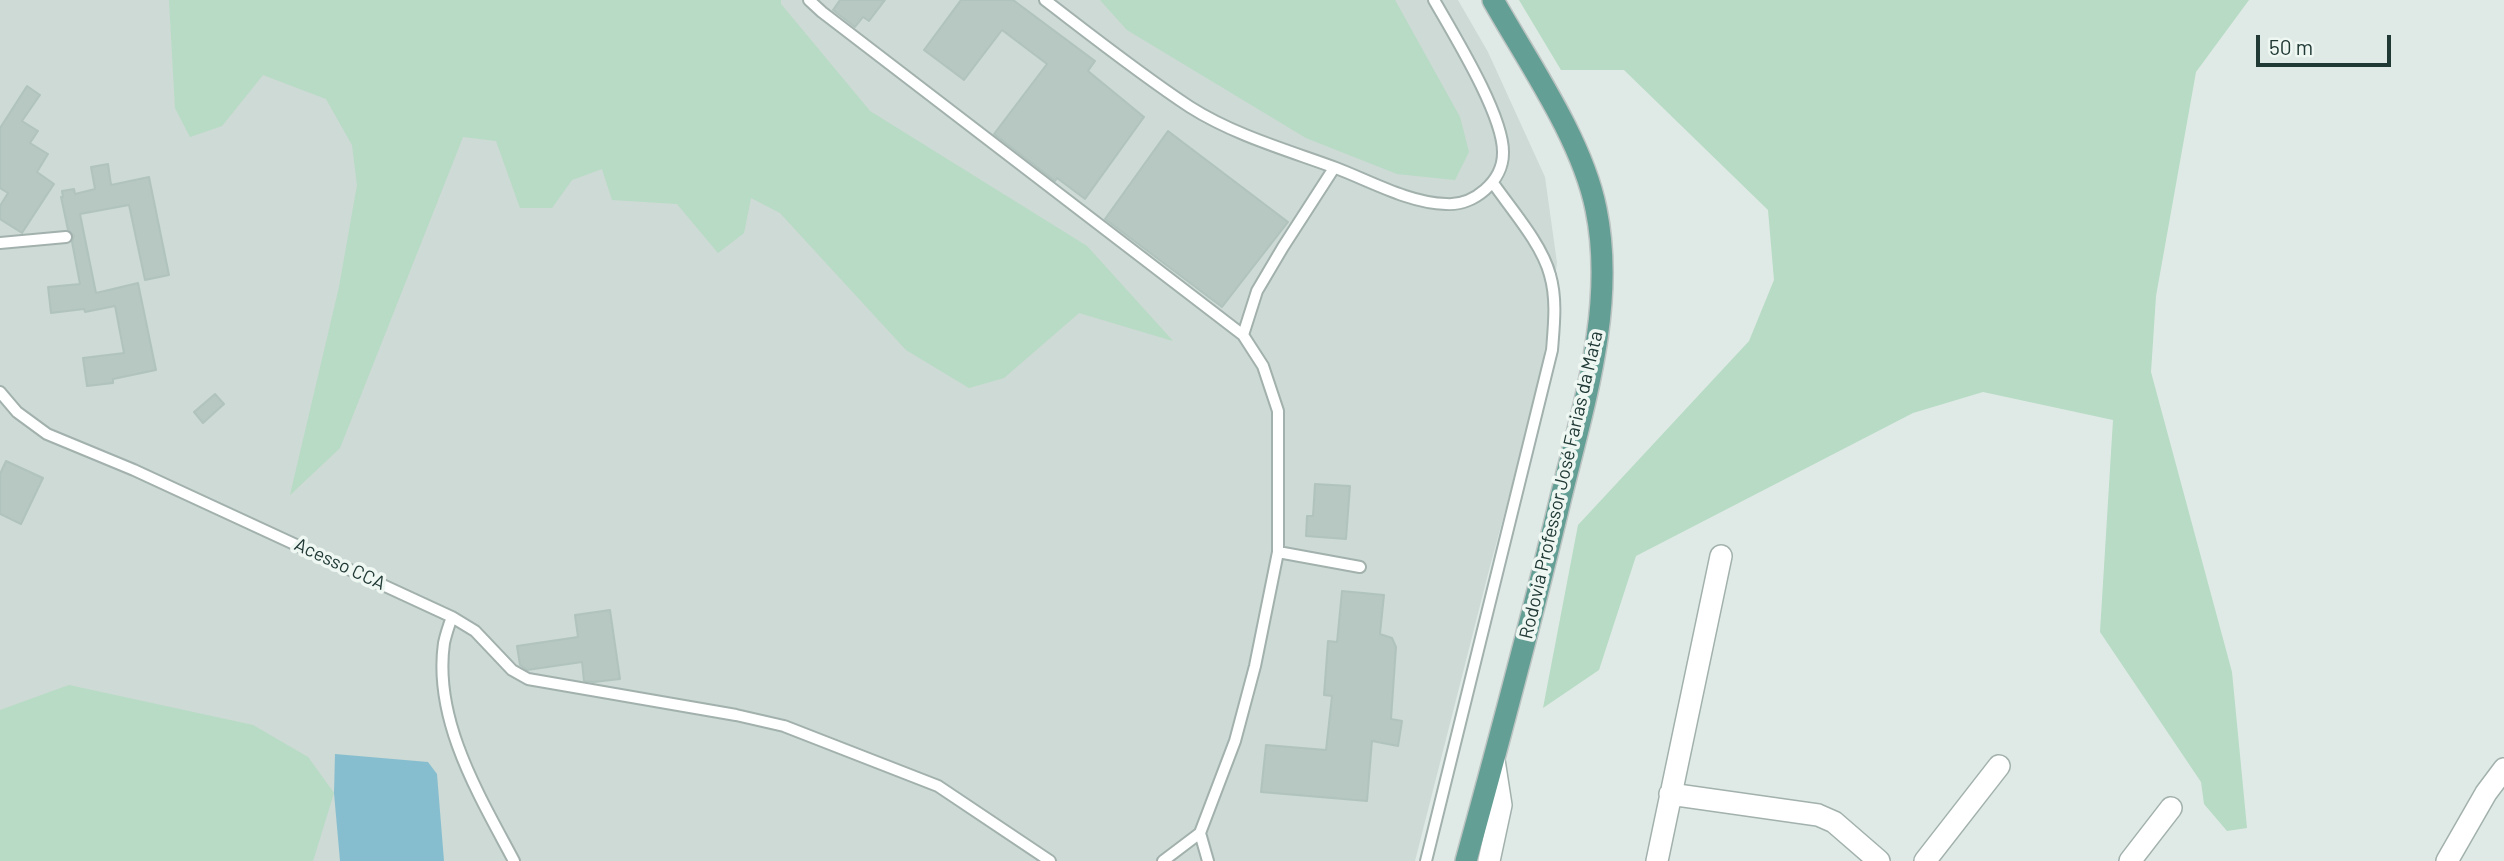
<!DOCTYPE html>
<meta charset="utf-8">
<style>
body{margin:0}
#map{position:relative;width:2504px;height:861px;overflow:hidden;background:#dfeae6;font-family:Barlow,sans-serif}
canvas{display:block}
.scale{position:absolute;left:2256px;top:35px;width:135px;height:32px;box-sizing:border-box;border:4px solid #203935;border-top:0;padding-left:9px;font-size:21px;line-height:24px;white-space:nowrap;color:#203935;-webkit-text-stroke:5px #eff7f3;paint-order:stroke}
</style>
<div id="map">
<canvas width="2504" height="861"></canvas>
<div class="scale">50 m</div>
</div>
<script>
const ctx = document.querySelector('canvas').getContext('2d');
ctx.lineJoin = 'round';
function fill(path, color) {
  ctx.fillStyle = color;
  ctx.fill(path, 'evenodd');
}
function stroke(path, color, width, dash) {
  ctx.strokeStyle = color;
  ctx.lineWidth = width;
  ctx.lineCap = dash ? 'butt' : 'round';
  ctx.setLineDash(dash || []);
  ctx.stroke(path);
}
function label(font, color, halo, rows, align = 'center') {
  ctx.font = font + ' Barlow,sans-serif';
  ctx.lineWidth = 7;
  ctx.setLineDash([]);
  ctx.textBaseline = 'middle';
  ctx.strokeStyle = halo;
  ctx.fillStyle = color;
  for (const [text, x, y, turn = 0] of rows) {
    ctx.save();
    ctx.translate(x, y);
    ctx.rotate((+turn || 0) * Math.PI / 180);
    ctx.textAlign = isNaN(turn) ? turn : align;
    if (halo) ctx.strokeText(text, 0, 0);
    ctx.fillText(text, 0, 0);
    ctx.restore();
  }
}
fill(new Path2D(`
 M 0,0 L 1458,0 L 1488,52 L 1545,177 L 1557,263 L 1540,382 L 1488,574 L 1415,861 L 0,861 Z`), '#cddad5');
fill(new Path2D(`
 M 169,0 L 781,0 L 781,4 L 870,111 L 1087,246 L 1173,341 L 1079,313 L 1004,378 L 969,388 L 906,350 L 780,213 L 751,198 L 744,233 L 718,253 L 677,204 L 612,200 L 602,169 L 572,180 L 552,208 L 520,208 L 496,141 L 463,137 L 340,448 L 290,495 L 339,287 L 357,185 L 352,145 L 326,99 L 263,75 L 222,126 L 190,137 L 175,108 Z
 M 1100,0 L 1395,0 L 1460,117 L 1469,152 L 1455,180 L 1397,174 L 1306,138 L 1127,30 Z
 M 1519,0 L 2249,0 L 2196,72 L 2156,296 L 2151,372 L 2232,672 L 2247,828 L 2227,831 L 2204,804 L 2201,782 L 2100,632 L 2113,420 L 1983,392 L 1913,413 L 1636,556 L 1599,670 L 1543,708 L 1578,525 L 1749,341 L 1774,280 L 1768,210 L 1624,70 L 1561,70 Z
 M 69,685 L 253,725 L 308,757 L 334,793 L 313,861 L 0,861 L 0,710 Z`), '#b7dbc4');
fill(new Path2D(`
 M 335,754 L 428,762 L 437,774 L 444,861 L 340,861 L 334,793 Z`), '#87becf');
const building = new Path2D(`
 M 840,0 L 885,0 L 869,21 L 863,17 L 855,27 L 833,10 Z
 M 961,0 L 1013,0 L 1095,61 L 1088,71 L 1144,117 L 1085,199 L 1057,178 L 1055,181 L 994,134 L 1047,64 L 1002,30 L 964,80 L 924,50 Z
 M 27,86 L 40,95 L 22,121 L 38,131 L 30,143 L 48,154 L 37,172 L 54,184 L 22,233 L 0,219 L 0,206 L 8,193 L 0,188 L 0,128 Z
 M 1168,131 L 1288,222 L 1222,307 L 1105,219 Z
 M 108,164 L 111,185 L 149,177 L 169,275 L 145,280 L 129,205 L 80,214 L 96,293 L 138,283 L 156,370 L 113,379 L 113,383 L 87,386 L 83,358 L 124,353 L 115,306 L 85,312 L 84,309 L 51,313 L 48,287 L 80,284 L 72,242 L 74,236 L 68,230 L 61,197 L 63,197 L 62,191 L 74,189 L 75,194 L 95,189 L 91,167 Z
 M 215,394 L 224,404 L 203,423 L 194,412 Z
 M 6,461 L 43,478 L 21,524 L 0,514 L 0,474 Z
 M 1315,484 L 1350,486 L 1346,539 L 1306,536 L 1307,516 L 1313,516 Z
 M 1342,591 L 1384,595 L 1380,634 L 1392,638 L 1396,647 L 1391,719 L 1402,721 L 1398,746 L 1372,741 L 1367,801 L 1261,792 L 1266,745 L 1326,750 L 1332,696 L 1324,695 L 1328,641 L 1337,642 Z
 M 610,610 L 620,679 L 594,682 L 584,681 L 582,662 L 527,670 L 520,665 L 517,646 L 578,637 L 575,615 Z`);
fill(building, '#b7c7c2');
stroke(building, '#b1c3bd', 2);
const lane = new Path2D(`
 M 809,0 L 822,12 L 1243,335
 M 1045,0 C 1092,36 1140,74 1190,107 C 1234,135 1287,150 1336,168 C 1370,181 1409,203 1446,204 C 1474,206 1503,181 1503,153 C 1504,116 1454,35 1434,0
 M 1334,168 L 1283,247 L 1257,291 L 1243,335 L 1263,366 L 1278,411 L 1278,552 L 1360,567
 M 0,243 L 66,237
 M 0,392 L 17,412 L 47,434 L 134,470 L 452,617 C 449,625 446,634 444,643 C 433,720 479,795 514,861
 M 452,617 L 475,631 L 512,670 L 528,679 L 736,715 L 784,726 L 938,786 L 1050,861
 M 1163,861 L 1200,833
 M 1208,861 L 1200,833 L 1235,741 L 1255,666 L 1278,552
 M 1426,861 L 1552,350 C 1554,325 1557,299 1550,275 C 1542,244 1511,209 1493,183`);
const street = new Path2D(`
 M 1670,794 L 1818,815 L 1834,822 L 1879,861
 M 1489,861 L 1501,805 L 1494,760
 M 1657,861 L 1721,556
 M 1925,861 L 1999,766
 M 2130,861 L 2171,808
 M 2447,861 L 2486,793 L 2504,769`);
const primary = new Path2D(`
 M 1466,861 C 1499,741 1531,622 1560,501 C 1583,407 1616,306 1596,209 C 1582,139 1528,62 1493,0`);
stroke(lane, '#a2b1ad', 14);
stroke(street, '#a2b1ad', 24);
stroke(primary, '#bcc4c2', 24);
stroke(lane, '#fff', 10);
stroke(street, '#fff', 21);
stroke(primary, '#649f95', 21);
label('19px', '#203935', '#eff7f3', [
 ["Rodovia Professor José Farias da Mata",1561,485,-77],
 ["Acesso CCA",340,564,25]
]);
</script>
